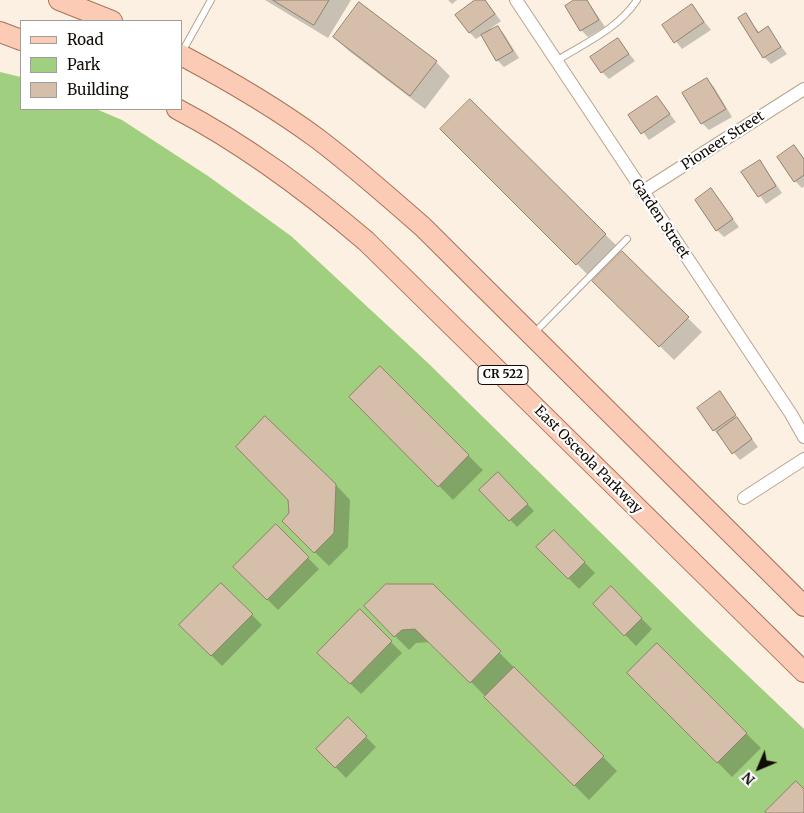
<!DOCTYPE html>
<style>
body{margin:0}
#map{position:relative;width:804px;height:813px;overflow:hidden;background:#fcf0e2;font-family:Merriweather,serif}
canvas{display:block}
.legend{position:absolute;left:20px;top:20px;width:162px;height:90px;box-sizing:border-box;background:#fff;border:1px solid #a09e9b;margin:0;padding:6px 9px;list-style:none;font-size:15px;color:#120c05}
.legend li{display:flex;align-items:center;gap:10px;height:25px}
.legend b{width:25px;border:1px solid #a09e9b}
.north{position:absolute;left:734px;top:743px;width:50px;height:50px;-webkit-text-stroke:4px #fff;paint-order:stroke;rotate:225deg;font-size:14px;font-weight:700;line-height:20px;text-align:center;color:#120c05}
.north::after{content:'';display:block;margin:auto;width:18px;height:22px;background:#120c05;clip-path:polygon(50% 0,100% 100%,50% 72%,0 100%)}
</style>
<div id="map">
<canvas width="804" height="813"></canvas>
<ul class="legend">
<li><b style="height:6px;background:#fbcbb5"></b>Road</li>
<li><b style="height:14px;background:#a1cf80"></b>Park</li>
<li><b style="height:14px;background:#d5bfaa"></b>Building</li>
</ul>
<div class="north">N</div>
</div>
<script>
const ctx = document.querySelector('canvas').getContext('2d');
ctx.lineJoin = 'round';
function fill(path, color) {
  ctx.fillStyle = color;
  ctx.fill(path, 'evenodd');
}
function stroke(path, color, width, dash) {
  ctx.strokeStyle = color;
  ctx.lineWidth = width;
  ctx.lineCap = dash ? 'butt' : 'round';
  ctx.setLineDash(dash || []);
  ctx.stroke(path);
}
function label(font, color, halo, rows, align = 'center') {
  ctx.font = font + ' Merriweather,serif';
  ctx.lineWidth = 4.5;
  ctx.setLineDash([]);
  ctx.textBaseline = 'middle';
  ctx.strokeStyle = halo;
  ctx.fillStyle = color;
  for (const [text, x, y, turn = 0] of rows) {
    ctx.save();
    ctx.translate(x, y);
    ctx.rotate((+turn || 0) * Math.PI / 180);
    ctx.textAlign = isNaN(turn) ? turn : align;
    if (halo) ctx.strokeText(text, 0, 0);
    ctx.fillText(text, 0, 0);
    ctx.restore();
  }
}
fill(new Path2D(`
 M 0,72 L 21,77 L 21,109 L 96,109 L 122,120 L 208,176 L 291,236 L 428,363 L 703,633 L 804,729 L 804,813 L 0,813 Z`), '#a1cf80');
fill(new Path2D(`
 M 265,0 L 351,0 L 328,38 Z
 M 448,0 L 457,0 L 452,4 Z
 M 477,0 L 485,0 L 501,21 L 490,29 L 491,31 L 497,27 L 504,34 L 519,58 L 504,67 L 497,60 L 482,35 L 476,39 L 469,32 Z
 M 576,0 L 587,0 L 605,27 L 588,37 L 581,30 Z
 M 692,6 L 711,30 L 682,49 L 664,26 Z
 M 745,15 L 760,33 L 767,28 L 787,54 L 771,64 L 764,57 Z
 M 334,37 L 436,62 L 450,76 L 425,109 L 349,51 Z
 M 618,40 L 635,61 L 609,79 L 602,72 Z
 M 707,80 L 714,87 L 732,117 L 709,130 L 702,123 L 684,94 Z
 M 657,97 L 676,122 L 649,140 L 630,115 Z
 M 470,101 L 620,249 L 591,278 L 442,129 Z
 M 794,147 L 804,158 L 804,186 L 802,188 L 795,181 Z
 M 760,161 L 782,193 L 766,204 L 743,172 Z
 M 711,190 L 739,227 L 724,237 L 717,230 Z
 M 622,253 L 702,332 L 674,360 L 594,281 Z
 M 380,368 L 483,470 L 453,500 L 351,397 Z
 M 719,393 L 758,447 L 740,460 L 714,430 Z
 M 498,474 L 534,511 L 517,527 L 481,490 Z
 M 336,485 L 350,500 L 348,547 L 329,566 L 283,521 Z
 M 276,526 L 319,569 L 278,610 L 235,567 Z
 M 554,531 L 595,573 L 579,589 L 538,547 Z
 M 221,584 L 262,625 L 222,666 L 181,625 Z
 M 432,585 L 617,771 L 589,800 L 431,642 L 416,643 L 409,650 L 365,606 Z
 M 611,588 L 652,629 L 636,646 L 595,604 Z
 M 360,611 L 402,653 L 361,694 L 319,653 Z
 M 657,645 L 761,748 L 732,777 L 629,673 Z
 M 348,719 L 376,747 L 346,778 L 318,749 Z`), '#0003');
const building = new Path2D(`
 M 273,0 L 329,0 L 314,25 Z
 M 475,0 L 485,0 L 495,14 L 469,33 L 455,15 Z
 M 574,0 L 587,0 L 599,20 L 580,31 L 565,6 Z
 M 359,2 L 437,61 L 410,96 L 333,37 Z
 M 692,4 L 704,22 L 674,43 L 662,25 Z
 M 746,13 L 758,33 L 768,26 L 781,47 L 763,58 L 738,18 Z
 M 498,26 L 513,51 L 496,61 L 481,35 Z
 M 618,38 L 629,54 L 601,73 L 590,57 Z
 M 707,78 L 726,109 L 701,124 L 682,93 Z
 M 657,96 L 670,114 L 641,134 L 628,115 Z
 M 470,99 L 606,234 L 576,265 L 440,129 Z
 M 794,145 L 804,159 L 804,175 L 794,182 L 777,157 Z
 M 760,160 L 776,186 L 758,197 L 741,172 Z
 M 711,188 L 733,219 L 716,231 L 695,200 Z
 M 622,251 L 689,317 L 659,347 L 592,281 Z
 M 380,366 L 469,455 L 438,487 L 349,397 Z
 M 720,391 L 736,415 L 713,431 L 697,408 Z
 M 265,416 L 336,484 L 334,533 L 314,553 L 282,521 L 289,513 L 288,500 L 236,447 Z
 M 737,417 L 752,439 L 732,454 L 717,432 Z
 M 498,472 L 528,504 L 509,521 L 479,490 Z
 M 276,524 L 309,557 L 267,600 L 233,567 Z
 M 554,530 L 585,562 L 568,579 L 536,547 Z
 M 221,583 L 253,614 L 211,656 L 179,625 Z
 M 386,584 L 433,584 L 501,651 L 470,683 L 415,629 L 402,630 L 394,637 L 364,606 Z
 M 611,586 L 642,618 L 624,636 L 593,604 Z
 M 360,609 L 392,641 L 350,684 L 317,653 Z
 M 657,643 L 747,733 L 717,763 L 627,673 Z
 M 514,667 L 604,756 L 574,786 L 484,697 Z
 M 348,717 L 367,736 L 335,768 L 316,749 Z
 M 796,781 L 804,789 L 804,813 L 767,813 L 765,812 Z`);
fill(building, '#d5bfaa');
stroke(building, '#94806d', 1);
const lane = new Path2D(`
 M 182,52 L 211,0
 M 556,61 C 585,43 618,29 637,0
 M 534,333 L 627,239`);
const street = new Path2D(`
 M 516,0 L 791,414 L 804,437
 M 642,192 L 804,89
 M 744,498 L 804,459`);
const primary = new Path2D(`
 M 59,0 L 112,21
 M 0,32 L 21,40
 M 181,55 C 228,80 275,107 318,139 C 355,167 390,198 424,228 L 804,606
 M 177,109 C 246,145 307,191 366,241 L 804,672`);
stroke(lane, '#b8a48f', 8);
stroke(street, '#b8a48f', 14);
stroke(primary, '#a87258', 22);
stroke(lane, '#fff', 6);
stroke(street, '#fff', 12);
stroke(primary, '#fbcbb5', 20);
for (const [x, y, w] of [
 [503,375,50]
]) {
  const box = new Path2D();
  box.roundRect(x - w / 2, y - 9.5, w, 19, 4);
  ctx.fillStyle = '#fff';
  ctx.fill(box);
  stroke(box, '#120c05', 1);
}
label('bold 12px', '#120c05', null, [
 ["CR 522",503,375]
]);
label('14px', '#120c05', '#fff', [
 ["Pioneer Street",723,141,-33],
 ["Garden Street",660,219,56],
 ["East Osceola Parkway",588,460,45]
]);
</script>
